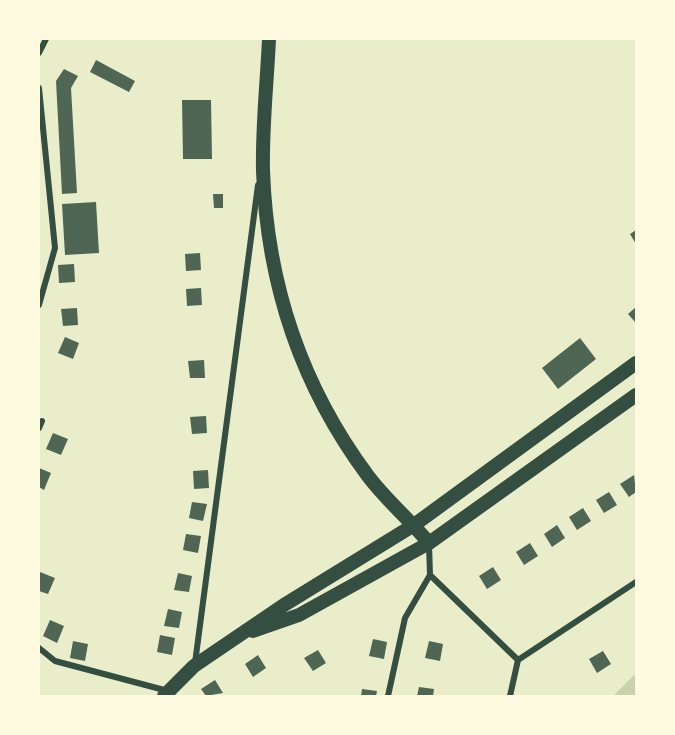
<!DOCTYPE html>
<style>
body{margin:0}
#map{position:relative;width:675px;height:735px;overflow:hidden;background:#e9edc9;font-family:"IBM Plex Serif",serif}
canvas{display:block}
.frame{position:absolute;inset:0;border:40px solid #fefae0;pointer-events:none}
</style>
<div id="map">
<canvas width="675" height="735"></canvas>
<div class="frame"></div>
</div>
<script>
const ctx = document.querySelector('canvas').getContext('2d');
ctx.lineJoin = 'round';
function fill(path, color) {
  ctx.fillStyle = color;
  ctx.fill(path, 'evenodd');
}
function stroke(path, color, width, dash) {
  ctx.strokeStyle = color;
  ctx.lineWidth = width;
  ctx.lineCap = dash ? 'butt' : 'round';
  ctx.setLineDash(dash || []);
  ctx.stroke(path);
}
fill(new Path2D(`
 M 636,673 L 636,696 L 613,696 Z`), '#cad2ad');
fill(new Path2D(`
 M 96,60 L 135,81 L 129,92 L 90,72 Z
 M 64,69 L 78,76 L 71,88 L 77,193 L 62,194 L 56,81 Z
 M 182,100 L 211,100 L 212,159 L 183,159 Z
 M 213,194 L 223,194 L 223,208 L 214,208 Z
 M 96,202 L 99,253 L 65,255 L 62,204 Z
 M 636,230 L 636,244 L 630,234 Z
 M 200,253 L 201,270 L 186,271 L 185,254 Z
 M 74,264 L 75,282 L 59,283 L 58,265 Z
 M 201,288 L 202,305 L 187,306 L 186,289 Z
 M 636,307 L 636,323 L 628,314 Z
 M 77,308 L 78,325 L 63,326 L 61,309 Z
 M 65,337 L 79,343 L 73,359 L 58,353 Z
 M 580,338 L 596,359 L 558,389 L 542,368 Z
 M 204,360 L 205,378 L 190,378 L 188,361 Z
 M 206,416 L 207,433 L 192,434 L 190,417 Z
 M 53,433 L 68,439 L 61,455 L 46,449 Z
 M 39,468 L 51,473 L 44,490 L 39,487 Z
 M 208,470 L 209,488 L 194,489 L 193,471 Z
 M 634,475 L 636,492 L 629,497 L 620,484 Z
 M 609,492 L 617,505 L 604,513 L 596,500 Z
 M 192,502 L 207,504 L 203,521 L 189,518 Z
 M 583,508 L 591,521 L 577,530 L 569,517 Z
 M 557,525 L 565,538 L 552,547 L 544,534 Z
 M 186,534 L 201,536 L 198,553 L 183,550 Z
 M 530,543 L 538,556 L 524,565 L 516,552 Z
 M 493,567 L 501,580 L 487,589 L 479,576 Z
 M 40,572 L 55,578 L 48,594 L 39,591 Z
 M 178,573 L 192,576 L 189,592 L 174,590 Z
 M 168,609 L 182,612 L 179,628 L 164,626 Z
 M 50,620 L 64,626 L 57,643 L 43,636 Z
 M 160,635 L 175,638 L 172,655 L 157,652 Z
 M 373,639 L 387,642 L 384,659 L 369,656 Z
 M 73,641 L 88,644 L 85,661 L 70,658 Z
 M 429,641 L 443,644 L 440,661 L 425,658 Z
 M 318,650 L 326,663 L 313,671 L 304,658 Z
 M 603,651 L 611,664 L 597,673 L 589,659 Z
 M 258,655 L 266,668 L 253,677 L 245,664 Z
 M 215,680 L 223,693 L 206,696 L 201,689 Z
 M 419,687 L 434,689 L 433,696 L 417,696 Z
 M 362,689 L 377,691 L 376,696 L 361,696 Z`), '#4f6655');
stroke(new Path2D(`
 M 39,53 L 46,39
 M 39,88 L 55,248 L 39,305
 M 39,428 L 42,421
 M 430,575 L 518,660 L 636,582
 M 39,648 L 55,661 L 168,691
 M 195,663 L 258,185
 M 388,696 L 405,618 L 430,575 L 429,544
 M 510,696 L 518,660`), '#344e41', 6);
stroke(new Path2D(`
 M 269,39 C 267,83 262,127 263,171 C 267,283 301,386 368,476 C 386,500 410,520 429,543
 M 253,631 L 299,615 L 429,543 L 636,395
 M 164,696 L 194,666 L 284,605 L 414,525 L 636,363`), '#344e41', 14);
</script>
